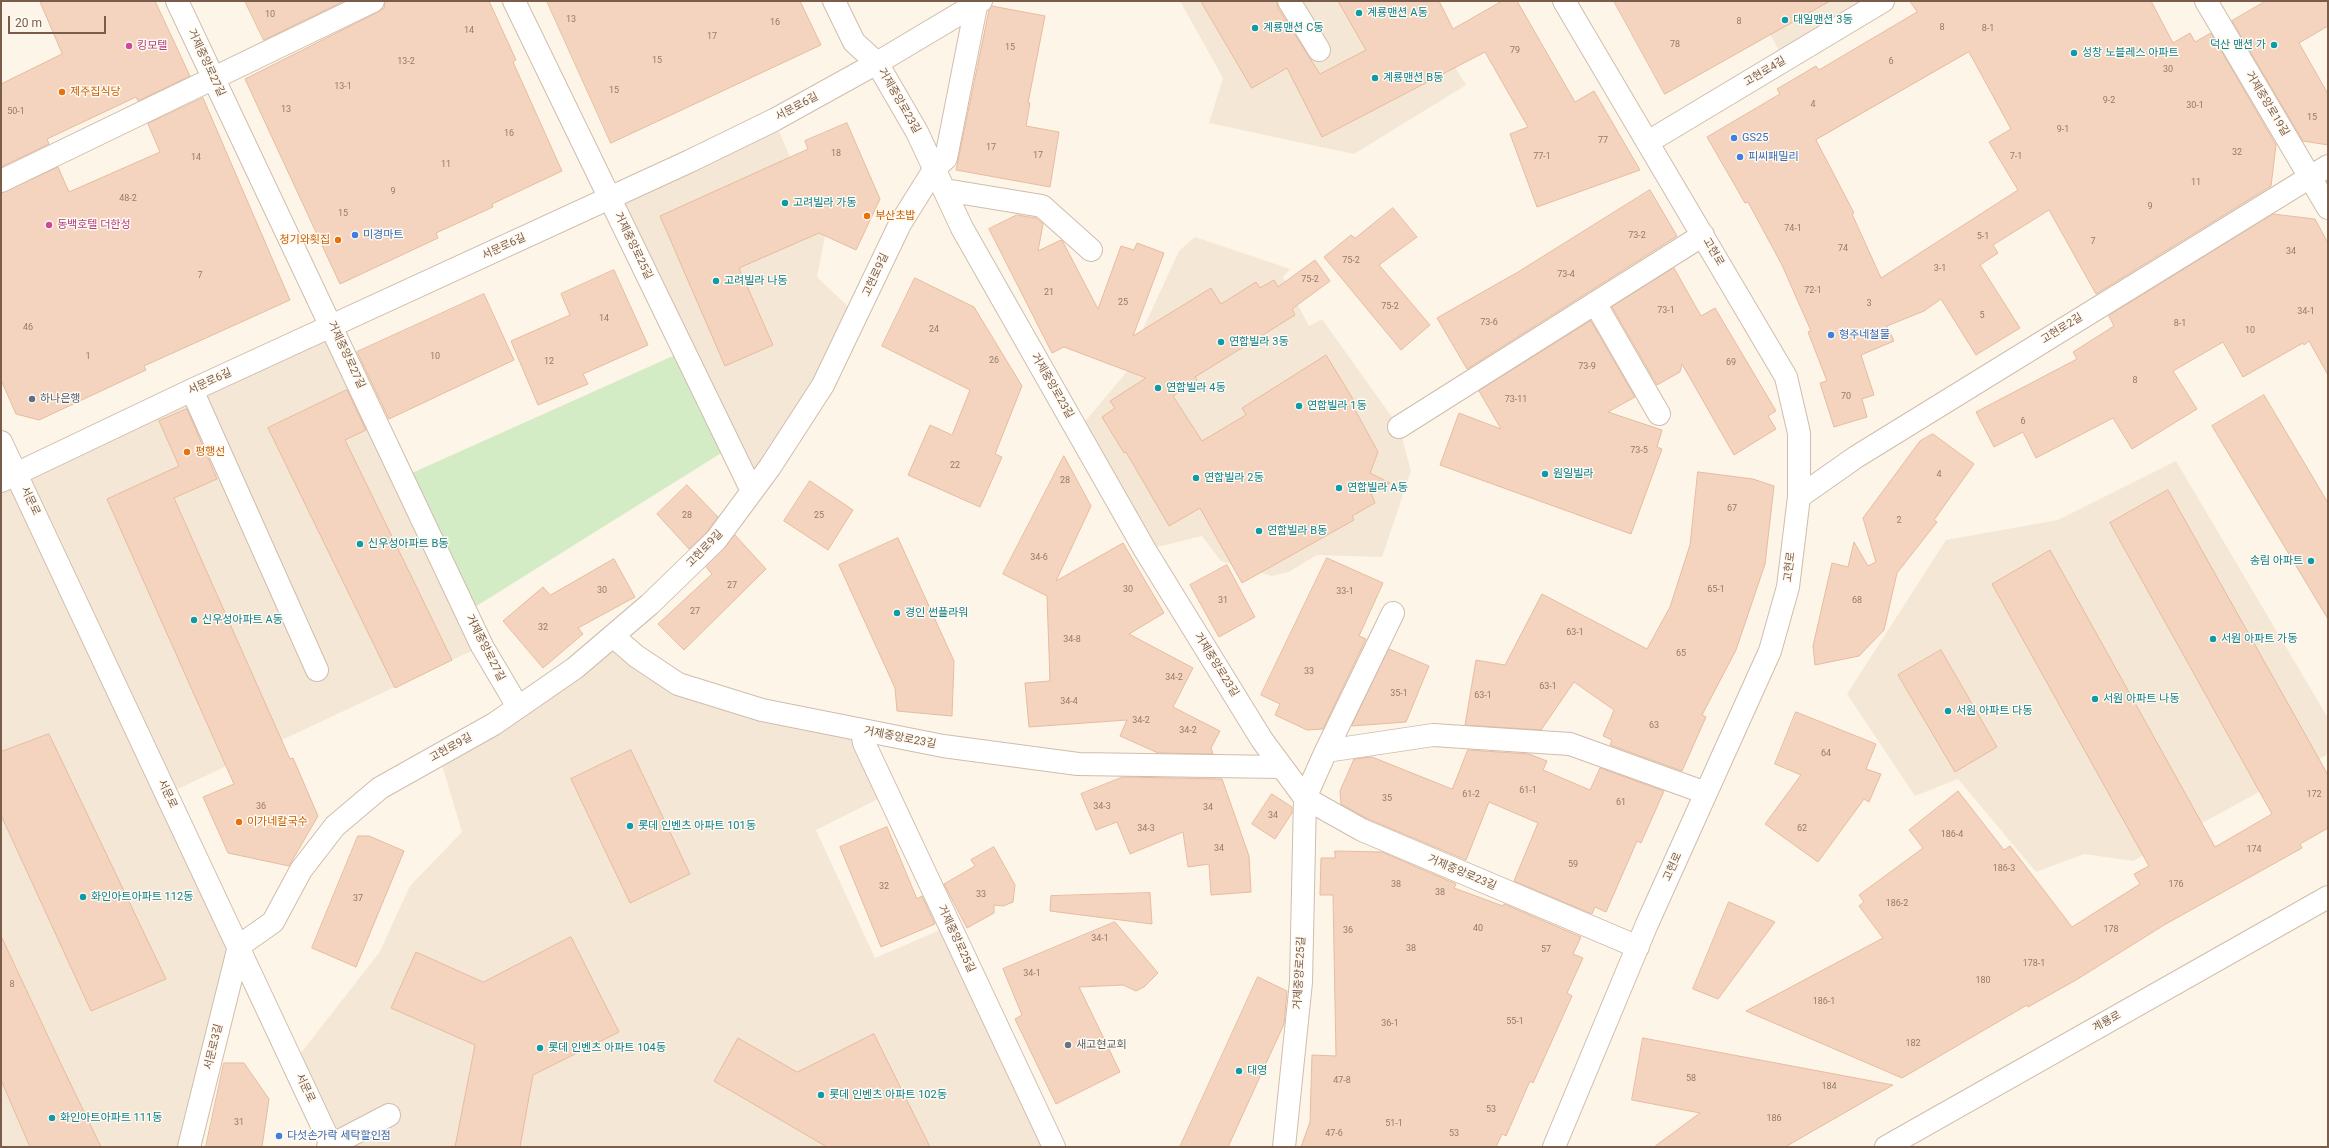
<!DOCTYPE html>
<meta charset="utf-8">
<style>
body{margin:0}
#map{position:relative;width:2329px;height:1148px;overflow:hidden;background:#fdf5e8;font-family:Roboto,sans-serif}
canvas{display:block}
.frame{position:absolute;inset:0;border:2px solid #795c4a;pointer-events:none}
.scale{position:absolute;left:8px;top:16px;width:98px;height:18px;box-sizing:border-box;border:2px solid #795c4a;border-top:0;padding-left:5px;font-size:12px;line-height:14px;white-space:nowrap;color:#795c4a;-webkit-text-stroke:3px #fff9ef;paint-order:stroke}
</style>
<div id="map">
<canvas width="2329" height="1148"></canvas>
<div class="frame"></div>
<div class="scale">20 m</div>
</div>
<script>
const ctx = document.querySelector('canvas').getContext('2d');
ctx.lineJoin = 'round';
function fill(path, color) {
  ctx.fillStyle = color;
  ctx.fill(path, 'evenodd');
}
function stroke(path, color, width, dash) {
  ctx.strokeStyle = color;
  ctx.lineWidth = width;
  ctx.lineCap = dash ? 'butt' : 'round';
  ctx.setLineDash(dash || []);
  ctx.stroke(path);
}
function label(font, color, halo, rows, align = 'center') {
  ctx.font = font + ' Roboto,"Noto Sans KR",sans-serif';
  ctx.lineWidth = 3;
  ctx.setLineDash([]);
  ctx.textBaseline = 'middle';
  ctx.strokeStyle = halo;
  ctx.fillStyle = color;
  for (const [text, x, y, turn = 0] of rows) {
    ctx.save();
    ctx.translate(x, y);
    ctx.rotate((+turn || 0) * Math.PI / 180);
    ctx.textAlign = isNaN(turn) ? turn : align;
    if (halo) ctx.strokeText(text, 0, 0);
    ctx.fillText(text, 0, 0);
    ctx.restore();
  }
}
fill(new Path2D(`
 M 1180,1 L 1414,1 L 1466,85 L 1354,154 L 1209,123 L 1223,78 Z
 M 1752,1 L 1883,1 L 1784,60 Z
 M 774,120 L 825,237 L 817,277 L 857,315 L 752,491 L 610,198 Z
 M 1195,237 L 1290,269 L 1283,277 L 1309,326 L 1322,319 L 1399,427 L 1411,471 L 1382,557 L 1317,555 L 1289,572 L 1272,576 L 1221,561 L 1202,536 L 1145,550 L 1077,431 L 1130,368 L 1142,331 L 1179,251 Z
 M 333,325 L 482,646 L 167,794 L 239,946 L 189,1147 L 1,1147 L 1,481 Z
 M 2176,461 L 2328,718 L 2328,754 L 2133,861 L 2084,854 L 2036,872 L 1958,779 L 1915,796 L 1847,694 L 1946,540 L 2058,520 Z
 M 613,636 L 678,684 L 862,730 L 888,794 L 816,830 L 875,958 L 949,926 L 1054,1147 L 333,1147 L 293,1063 L 379,953 L 410,886 L 462,832 L 439,755 Z`), '#f5e7d6');
fill(new Path2D(`
 M 684,351 L 731,447 L 467,612 L 403,477 Z`), '#d4ecc5');
const building = new Path2D(`
 M 40,1 L 155,1 L 190,76 L 138,101 L 136,97 L 47,139 L 49,144 L 1,167 L 1,84 L 62,54 Z
 M 245,1 L 344,1 L 264,40 Z
 M 385,1 L 489,1 L 516,60 L 513,62 L 562,171 L 492,204 L 493,207 L 436,233 L 438,238 L 340,284 L 245,79 L 378,12 L 384,8 Z
 M 547,1 L 800,1 L 821,45 L 611,143 Z
 M 1201,1 L 1277,1 L 1278,8 L 1320,74 L 1366,50 L 1338,1 L 1439,1 L 1453,29 L 1502,1 L 1517,1 L 1575,102 L 1594,91 L 1640,170 L 1537,207 L 1510,134 L 1528,127 L 1485,52 L 1322,137 L 1287,68 L 1252,88 Z
 M 1614,1 L 1830,1 L 1665,94 Z
 M 1910,1 L 2151,1 L 2173,43 L 2190,33 L 2195,42 L 2211,33 L 2276,145 L 2271,186 L 2096,294 L 2049,210 L 1993,245 L 1998,253 L 1980,265 L 2020,328 L 1976,355 L 1941,299 L 1924,311 L 1887,326 L 1894,341 L 1861,355 L 1874,395 L 1862,399 L 1867,417 L 1834,427 L 1820,383 L 1827,381 L 1808,332 L 1811,331 L 1782,265 L 1748,202 L 1745,203 L 1707,137 L 1780,94 L 1777,89 L 1816,66 L 1819,70 L 1917,12 ZM 1969,52 L 2011,129 L 1989,142 L 2018,190 L 1881,278 L 1852,214 L 1854,213 L 1816,140 Z
 M 2266,1 L 2328,1 L 2328,26 L 2299,43 L 2328,94 L 2328,145 L 2303,141 L 2232,21 Z
 M 992,6 L 1045,16 L 1028,103 L 1030,103 L 1026,126 L 1059,132 L 1050,187 L 956,170 L 989,10 Z
 M 203,98 L 290,300 L 144,366 L 146,370 L 39,420 L 16,414 L 1,380 L 1,193 L 58,167 L 69,192 L 160,152 L 148,124 Z
 M 847,123 L 880,199 L 856,250 L 819,233 L 739,268 L 773,345 L 725,366 L 660,216 L 808,149 L 805,141 Z
 M 1650,190 L 1677,236 L 1467,369 L 1437,318 L 1518,272 Z
 M 1393,208 L 1417,237 L 1379,265 L 1430,325 L 1401,350 L 1324,257 L 1351,235 L 1355,238 Z
 M 2273,214 L 2315,219 L 2328,243 L 2328,375 L 2309,341 L 2304,345 L 2303,343 L 2243,377 L 2223,342 L 2173,371 L 2197,409 L 2132,449 L 2113,418 L 2036,458 L 2023,432 L 1994,447 L 1976,412 L 2077,359 L 2073,352 L 2114,326 L 2109,316 Z
 M 1017,215 L 1036,218 L 1043,224 L 1038,251 L 1061,240 L 1063,242 L 1098,309 L 1121,246 L 1134,250 L 1137,243 L 1164,253 L 1133,336 L 1211,288 L 1221,304 L 1256,282 L 1260,288 L 1274,280 L 1278,287 L 1315,260 L 1330,281 L 1292,309 L 1295,315 L 1195,377 L 1197,380 L 1173,396 L 1202,441 L 1246,415 L 1242,408 L 1326,355 L 1356,404 L 1353,406 L 1378,452 L 1370,473 L 1390,483 L 1371,493 L 1375,503 L 1352,516 L 1354,520 L 1242,583 L 1200,508 L 1169,526 L 1126,452 L 1124,453 L 1102,417 L 1115,408 L 1110,401 L 1146,378 L 1064,347 L 1052,353 L 989,229 Z
 M 1674,268 L 1701,316 L 1715,308 L 1776,411 L 1768,416 L 1776,429 L 1734,455 L 1682,364 L 1680,372 L 1657,385 L 1612,307 Z
 M 614,270 L 648,345 L 583,374 L 588,384 L 538,405 L 511,341 L 570,315 L 561,294 Z
 M 915,278 L 974,307 L 1022,386 L 995,454 L 1002,457 L 980,507 L 908,475 L 930,425 L 952,435 L 970,390 L 882,346 Z
 M 484,294 L 514,360 L 389,419 L 357,352 Z
 M 1591,321 L 1635,397 L 1608,412 L 1662,430 L 1657,447 L 1662,449 L 1631,534 L 1440,465 L 1459,413 L 1501,429 L 1479,391 Z
 M 347,390 L 366,430 L 345,440 L 452,660 L 395,688 L 268,428 Z
 M 2264,395 L 2328,503 L 2328,619 L 2212,426 Z
 M 187,409 L 217,479 L 174,498 L 290,759 L 293,758 L 318,816 L 289,866 L 228,853 L 203,797 L 234,784 L 107,499 L 179,466 L 159,421 Z
 M 1933,434 L 1974,464 L 1934,520 L 1937,522 L 1897,573 L 1884,630 L 1859,656 L 1815,665 L 1813,646 L 1832,563 L 1848,567 L 1854,542 L 1868,566 L 1876,562 L 1863,518 L 1920,441 Z
 M 1064,456 L 1091,506 L 1056,581 L 1123,543 L 1164,613 L 1129,634 L 1193,668 L 1173,707 L 1220,731 L 1211,748 L 1213,754 L 1158,753 L 1120,736 L 1127,720 L 1029,727 L 1025,683 L 1050,681 L 1047,596 L 1003,574 Z
 M 1698,472 L 1753,479 L 1774,486 L 1765,564 L 1736,650 L 1702,715 L 1706,717 L 1682,771 L 1610,745 L 1612,740 L 1603,736 L 1614,710 L 1574,682 L 1541,730 L 1465,725 L 1476,660 L 1505,665 L 1542,594 L 1647,649 L 1670,607 L 1690,545 Z
 M 810,481 L 853,510 L 828,550 L 784,521 Z
 M 687,485 L 718,517 L 707,532 L 689,549 L 657,514 Z
 M 2168,490 L 2328,775 L 2328,828 L 2300,844 L 2302,848 L 2164,925 L 2076,980 L 2028,1007 L 2027,1005 L 1902,1078 L 1746,1011 L 1883,938 L 1859,906 L 1864,902 L 1859,895 L 1923,848 L 1909,830 L 1958,791 L 2004,850 L 2010,846 L 2072,927 L 2140,884 L 2134,874 L 2149,866 L 1992,584 L 2050,550 L 2215,847 L 2272,814 L 2110,523 Z
 M 735,535 L 766,569 L 684,650 L 658,624 L 712,574 L 706,567 Z
 M 898,538 L 954,661 L 952,716 L 897,711 L 895,688 L 839,565 Z
 M 1327,558 L 1383,583 L 1359,636 L 1366,639 L 1323,729 L 1307,730 L 1275,715 L 1280,704 L 1261,695 Z
 M 614,559 L 635,597 L 578,628 L 583,634 L 543,668 L 503,621 L 543,587 L 550,595 Z
 M 1227,565 L 1255,617 L 1219,637 L 1190,585 Z
 M 1389,649 L 1429,666 L 1406,722 L 1352,726 Z
 M 1941,650 L 1997,747 L 1955,772 L 1898,675 Z
 M 1796,712 L 1876,744 L 1866,769 L 1881,774 L 1869,802 L 1864,799 L 1818,862 L 1765,824 L 1801,775 L 1775,764 Z
 M 49,734 L 166,979 L 91,1011 L 1,815 L 1,752 Z
 M 631,750 L 690,874 L 630,903 L 571,779 Z
 M 1468,750 L 1529,754 L 1547,761 L 1543,770 L 1590,790 L 1600,768 L 1664,791 L 1641,843 L 1637,841 L 1606,912 L 1595,907 L 1592,914 L 1514,881 L 1538,823 L 1489,802 L 1466,860 L 1368,819 L 1341,804 L 1340,791 L 1354,759 L 1372,757 L 1452,789 Z
 M 1123,777 L 1222,779 L 1249,856 L 1251,892 L 1211,895 L 1209,864 L 1188,867 L 1183,832 L 1130,854 L 1117,822 L 1096,830 L 1081,794 Z
 M 1272,794 L 1292,807 L 1292,813 L 1275,839 L 1252,824 Z
 M 887,827 L 917,899 L 922,896 L 935,924 L 881,947 L 840,847 Z
 M 358,836 L 369,836 L 404,851 L 356,967 L 312,948 Z
 M 994,847 L 1015,885 L 1013,902 L 1003,906 L 994,905 L 994,913 L 967,928 L 944,884 L 975,866 L 971,860 Z
 M 1335,851 L 1382,852 L 1456,884 L 1454,888 L 1503,906 L 1504,904 L 1581,937 L 1573,954 L 1583,958 L 1567,993 L 1572,996 L 1533,1083 L 1530,1081 L 1506,1136 L 1502,1134 L 1496,1147 L 1301,1147 L 1310,1122 L 1312,1055 L 1336,1056 L 1333,895 L 1320,895 L 1321,858 L 1335,858 Z
 M 1150,893 L 1152,924 L 1050,911 L 1051,896 Z
 M 1729,902 L 1775,922 L 1718,999 L 1693,989 Z
 M 1115,922 L 1158,973 L 1144,987 L 1136,991 L 1123,985 L 1079,987 L 1120,1072 L 1056,1104 L 1015,1019 L 1022,1015 L 1003,969 Z
 M 1,936 L 61,1064 L 101,1147 L 30,1147 L 1,1080 Z
 M 571,937 L 619,1032 L 533,1075 L 520,1147 L 455,1147 L 475,1045 L 391,1008 L 416,952 L 483,982 Z
 M 1258,977 L 1287,991 L 1284,1024 L 1228,1147 L 1180,1147 Z
 M 874,1034 L 930,1147 L 827,1147 L 714,1081 L 738,1038 L 797,1072 Z
 M 1643,1038 L 1893,1085 L 1785,1147 L 1654,1147 L 1700,1113 L 1632,1100 Z
 M 224,1063 L 244,1063 L 269,1099 L 262,1147 L 206,1147 Z`);
fill(building, '#f4d4be');
stroke(building, '#e7bb9e', 1);
const minor = new Path2D(`
 M 177,1 L 482,646 L 518,707
 M 514,1 L 752,491
 M 834,1 L 854,42 L 877,63 L 917,132 L 962,228 L 1145,550 L 1262,740 L 1305,798 L 1362,830 L 1638,947
 M 1289,1 L 1319,50
 M 2206,1 L 2328,208
 M 1648,142 L 1883,1
 M 1,181 L 373,1
 M 945,190 L 1042,206 L 1091,250
 M 1595,303 L 1659,414
 M 192,390 L 317,670
 M 1399,427 L 1703,235
 M 1,442 L 332,1147
 M 1,481 L 192,390 L 690,161 L 774,120 L 877,63 L 981,1
 M 1799,497 L 1856,457 L 2328,166
 M 613,636 L 636,656 L 678,684 L 762,710 L 943,746 L 1078,764 L 1280,767
 M 862,730 L 864,743 L 1054,1147
 M 1326,751 L 1393,613
 M 189,1147 L 239,946 L 273,922 L 301,870 L 335,826 L 380,788 L 494,724 L 575,668 L 650,604 L 716,540 L 770,467 L 823,385 L 900,224 L 935,168 L 946,158 L 977,1
 M 328,1147 L 389,1115
 M 1284,1147 L 1301,982 L 1305,798 L 1326,751 L 1433,735 L 1570,744 L 1706,793
 M 1554,1147 L 1647,924 L 1770,651 L 1788,587 L 1799,497 L 1799,433 L 1786,377 L 1564,1
 M 1886,1147 L 2328,897`);
stroke(minor, '#d0bdac', 24);
stroke(minor, '#fff', 22);
for (const [x, y, r, color] of [
 [1359,13,4,"#0f9aa8"],
 [1785,20,4,"#0f9aa8"],
 [1255,28,4,"#0f9aa8"],
 [2274,45,4,"#0f9aa8"],
 [129,46,4,"#d1479c"],
 [2074,53,4,"#0f9aa8"],
 [1375,78,4,"#0f9aa8"],
 [62,92,4,"#e8710a"],
 [1734,138,4,"#3f7fe0"],
 [1740,157,4,"#3f7fe0"],
 [785,203,4,"#0f9aa8"],
 [867,216,4,"#e8710a"],
 [49,225,4,"#d1479c"],
 [355,235,4,"#3f7fe0"],
 [338,240,4,"#e8710a"],
 [716,281,4,"#0f9aa8"],
 [1831,335,4,"#3f7fe0"],
 [1221,342,4,"#0f9aa8"],
 [1158,388,4,"#0f9aa8"],
 [32,399,4,"#5c6f8a"],
 [1299,406,4,"#0f9aa8"],
 [187,452,4,"#e8710a"],
 [1545,474,4,"#0f9aa8"],
 [1196,478,4,"#0f9aa8"],
 [1339,488,4,"#0f9aa8"],
 [1259,531,4,"#0f9aa8"],
 [360,544,4,"#0f9aa8"],
 [2311,561,4,"#0f9aa8"],
 [897,613,4,"#0f9aa8"],
 [194,620,4,"#0f9aa8"],
 [2213,639,4,"#0f9aa8"],
 [2095,699,4,"#0f9aa8"],
 [1948,711,4,"#0f9aa8"],
 [239,822,4,"#e8710a"],
 [630,826,4,"#0f9aa8"],
 [83,897,4,"#0f9aa8"],
 [1068,1045,4,"#6b7280"],
 [540,1048,4,"#0f9aa8"],
 [1239,1071,4,"#0f9aa8"],
 [821,1095,4,"#0f9aa8"],
 [52,1118,4,"#0f9aa8"],
 [279,1136,4,"#3f7fe0"]
]) {
  const dot = new Path2D();
  dot.arc(x, y, r, 0, 2 * Math.PI);
  ctx.fillStyle = color;
  ctx.fill(dot);
  stroke(dot, '#fff9ef', 1.5);
}
label('9px', '#987a67', null, [
 ["10",270,15],
 ["13",571,20],
 ["8",1739,22],
 ["16",775,23],
 ["8",1942,28],
 ["8-1",1988,29],
 ["14",469,31],
 ["17",712,37],
 ["78",1675,45],
 ["15",1010,48],
 ["79",1515,51],
 ["15",657,61],
 ["13-2",406,62],
 ["6",1891,62],
 ["30",2168,70],
 ["13-1",343,87],
 ["15",614,91],
 ["9-2",2109,101],
 ["4",1813,105],
 ["30-1",2195,106],
 ["13",286,110],
 ["50-1",16,112],
 ["15",2312,118],
 ["9-1",2063,130],
 ["16",509,134],
 ["77",1603,141],
 ["17",991,148],
 ["32",2237,153],
 ["18",836,154],
 ["17",1038,156],
 ["77-1",1542,157],
 ["7-1",2016,157],
 ["14",196,158],
 ["11",446,165],
 ["11",2196,183],
 ["9",393,192],
 ["48-2",128,199],
 ["9",2150,207],
 ["15",343,214],
 ["74-1",1793,229],
 ["73-2",1637,236],
 ["5-1",1983,237],
 ["7",2093,242],
 ["74",1843,249],
 ["34",2291,252],
 ["75-2",1351,261],
 ["3-1",1940,269],
 ["73-4",1566,275],
 ["7",200,276],
 ["75-2",1310,280],
 ["72-1",1813,291],
 ["21",1049,293],
 ["25",1123,303],
 ["3",1869,304],
 ["75-2",1390,307],
 ["73-1",1666,311],
 ["34-1",2306,312],
 ["5",1982,316],
 ["14",604,319],
 ["73-6",1489,323],
 ["8-1",2180,324],
 ["46",28,328],
 ["24",934,330],
 ["10",2250,331],
 ["1",88,357],
 ["10",435,357],
 ["26",994,361],
 ["12",549,362],
 ["69",1731,363],
 ["73-9",1587,367],
 ["8",2135,381],
 ["70",1846,397],
 ["73-11",1516,400],
 ["6",2023,422],
 ["73-5",1639,451],
 ["22",955,466],
 ["4",1939,475],
 ["28",1065,481],
 ["67",1732,509],
 ["28",687,516],
 ["25",819,516],
 ["2",1899,521],
 ["34-6",1039,558],
 ["27",732,586],
 ["30",1128,590],
 ["65-1",1716,590],
 ["30",602,591],
 ["33-1",1345,592],
 ["31",1223,601],
 ["68",1857,601],
 ["27",695,612],
 ["32",543,628],
 ["63-1",1575,633],
 ["34-8",1072,640],
 ["65",1681,654],
 ["33",1309,672],
 ["34-2",1174,678],
 ["63-1",1548,687],
 ["35-1",1399,694],
 ["63-1",1483,696],
 ["34-4",1069,702],
 ["34-2",1141,721],
 ["63",1654,726],
 ["34-2",1188,731],
 ["64",1826,754],
 ["61-1",1528,791],
 ["61-2",1471,795],
 ["172",2314,795],
 ["35",1387,799],
 ["61",1621,803],
 ["36",261,807],
 ["34-3",1102,807],
 ["34",1208,808],
 ["34",1273,816],
 ["34-3",1146,829],
 ["62",1802,829],
 ["186-4",1952,835],
 ["34",1219,849],
 ["174",2254,850],
 ["59",1573,865],
 ["186-3",2004,869],
 ["38",1396,885],
 ["176",2176,885],
 ["32",884,887],
 ["38",1440,893],
 ["33",981,895],
 ["37",358,899],
 ["186-2",1897,904],
 ["40",1478,929],
 ["178",2111,930],
 ["36",1348,931],
 ["34-1",1100,939],
 ["38",1411,949],
 ["57",1546,950],
 ["178-1",2034,964],
 ["34-1",1032,974],
 ["180",1983,981],
 ["8",12,985],
 ["186-1",1824,1002],
 ["55-1",1515,1022],
 ["36-1",1390,1024],
 ["182",1913,1044],
 ["58",1691,1079],
 ["47-8",1342,1081],
 ["184",1829,1087],
 ["53",1491,1110],
 ["186",1774,1119],
 ["31",239,1123],
 ["51-1",1394,1124],
 ["47-6",1334,1134],
 ["53",1454,1134]
]);
label('11px', '#0d838f', '#fff9ef', [
 ["계룡맨션 A동",1367,13],
 ["대일맨션 3동",1793,20],
 ["계룡맨션 C동",1263,28],
 ["덕산 맨션 가",2266,45,"right"],
 ["성창 노블레스 아파트",2082,53],
 ["계룡맨션 B동",1383,78],
 ["고려빌라 가동",793,203],
 ["고려빌라 나동",724,281],
 ["연합빌라 3동",1229,342],
 ["연합빌라 4동",1166,388],
 ["연합빌라 1동",1307,406],
 ["원일빌라",1553,474],
 ["연합빌라 2동",1204,478],
 ["연합빌라 A동",1347,488],
 ["연합빌라 B동",1267,531],
 ["신우성아파트 B동",368,544],
 ["송림 아파트",2303,561,"right"],
 ["경인 썬플라워",905,613],
 ["신우성아파트 A동",202,620],
 ["서원 아파트 가동",2221,639],
 ["서원 아파트 나동",2103,699],
 ["서원 아파트 다동",1956,711],
 ["롯데 인벤츠 아파트 101동",638,826],
 ["화인아트아파트 112동",91,897],
 ["롯데 인벤츠 아파트 104동",548,1048],
 ["대영",1247,1071],
 ["롯데 인벤츠 아파트 102동",829,1095],
 ["화인아트아파트 111동",60,1118]
], 'left');
label('11px', '#b23c85', '#fff9ef', [
 ["킹모텔",137,46],
 ["동백호텔 더한성",57,225]
], 'left');
label('11px', '#795c4a', '#fff9ef', [
 ["거제중앙로27길",206,63,65],
 ["고현로4길",1765,72,-31],
 ["거제중앙로23길",899,101,60],
 ["거제중앙로19길",2267,104,59],
 ["서문로6길",797,107,-28],
 ["거제중앙로25길",633,246,64],
 ["서문로6길",504,247,-25],
 ["고현로",1713,252,60],
 ["고현로9길",876,275,-65],
 ["고현로2길",2062,329,-32],
 ["거제중앙로27길",346,355,65],
 ["서문로6길",210,382,-25],
 ["거제중앙로23길",1052,386,60],
 ["서문로",30,501,65],
 ["고현로9길",705,549,-46],
 ["고현로",1790,567,-83],
 ["거제중앙로27길",485,648,63],
 ["거제중앙로23길",1216,665,58],
 ["거제중앙로23길",900,738,11],
 ["고현로9길",451,748,-29],
 ["서문로",167,794,65],
 ["고현로",1673,867,-66],
 ["거제중앙로23길",1462,873,23],
 ["거제중앙로25길",956,939,65],
 ["거제중앙로25길",1300,973,-87],
 ["계룡로",2107,1022,-29],
 ["서문로3길",214,1047,-76],
 ["서문로",305,1088,65]
]);
label('11px', '#c56008', '#fff9ef', [
 ["제주집식당",70,92],
 ["부산초밥",875,216],
 ["청기와횟집",330,240,"right"],
 ["평행선",195,452],
 ["이가네칼국수",247,822]
], 'left');
label('11px', '#366cbe', '#fff9ef', [
 ["GS25",1742,138],
 ["피씨패밀리",1748,157],
 ["미경마트",363,235],
 ["형주네철물",1839,335],
 ["다섯손가락 세탁할인점",287,1136]
], 'left');
label('11px', '#4e5e75', '#fff9ef', [
 ["하나은행",40,399]
], 'left');
label('11px', '#5b616d', '#fff9ef', [
 ["새고현교회",1076,1045]
], 'left');
</script>
